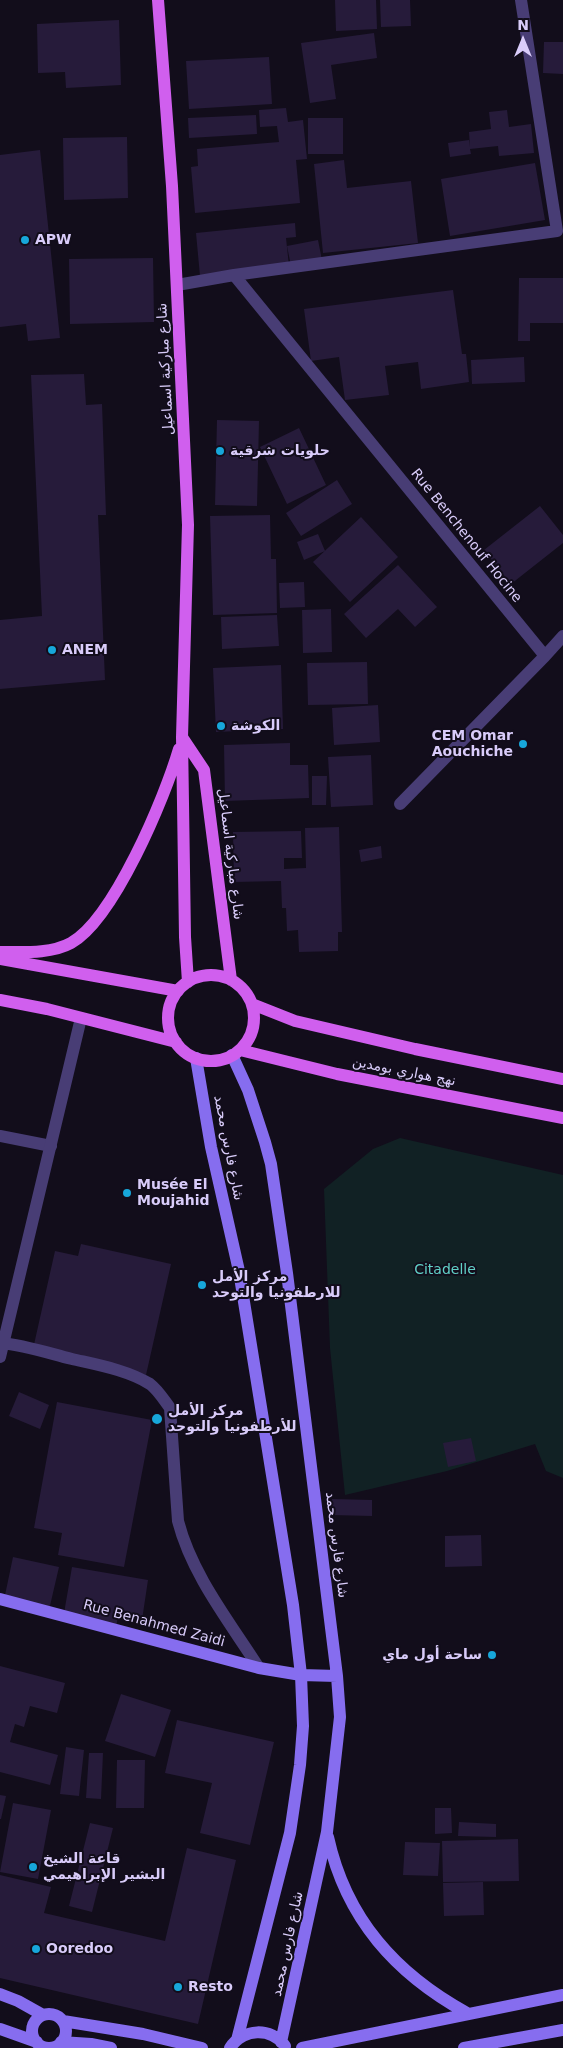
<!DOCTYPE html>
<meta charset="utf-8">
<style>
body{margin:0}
#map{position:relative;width:563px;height:2048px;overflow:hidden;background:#120d1b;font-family:"DejaVu Sans",sans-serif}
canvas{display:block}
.north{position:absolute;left:498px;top:15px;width:50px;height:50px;-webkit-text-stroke:4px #120d1b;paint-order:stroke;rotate:0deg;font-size:14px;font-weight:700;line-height:20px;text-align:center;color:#d9ccfa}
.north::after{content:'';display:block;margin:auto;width:18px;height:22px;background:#d9ccfa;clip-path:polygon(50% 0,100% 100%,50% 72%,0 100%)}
</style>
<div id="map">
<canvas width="563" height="2048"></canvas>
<div class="north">N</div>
</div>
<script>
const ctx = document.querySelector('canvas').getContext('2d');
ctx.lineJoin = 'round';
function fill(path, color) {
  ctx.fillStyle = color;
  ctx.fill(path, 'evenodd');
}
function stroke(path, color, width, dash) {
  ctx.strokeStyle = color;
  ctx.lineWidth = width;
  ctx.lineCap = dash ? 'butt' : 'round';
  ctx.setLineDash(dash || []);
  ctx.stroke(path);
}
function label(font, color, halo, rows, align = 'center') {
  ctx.font = font + ' "DejaVu Sans",Cairo,sans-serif';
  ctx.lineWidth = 4;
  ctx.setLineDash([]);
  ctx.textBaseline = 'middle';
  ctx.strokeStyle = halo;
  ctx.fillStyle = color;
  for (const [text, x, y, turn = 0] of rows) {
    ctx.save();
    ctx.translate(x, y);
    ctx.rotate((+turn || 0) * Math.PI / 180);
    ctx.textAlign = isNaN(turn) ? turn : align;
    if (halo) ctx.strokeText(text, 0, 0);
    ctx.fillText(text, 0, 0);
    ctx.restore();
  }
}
fill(new Path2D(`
 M 400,1138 L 563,1175 L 563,1478 L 546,1471 L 535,1444 L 447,1471 L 345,1495 L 330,1348 L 324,1189 L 373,1149 Z`), '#112124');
fill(new Path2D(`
 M 335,0 L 376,0 L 377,29 L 336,31 Z
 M 380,0 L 410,0 L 411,26 L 381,27 Z
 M 119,20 L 121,85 L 66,88 L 65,72 L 38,73 L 37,24 Z
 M 374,33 L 377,58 L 331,65 L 336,99 L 310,103 L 301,43 Z
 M 544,42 L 563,42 L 563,74 L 543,73 Z
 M 269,57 L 272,104 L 189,109 L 186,61 Z
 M 286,108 L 288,122 L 303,120 L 307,159 L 296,160 L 300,203 L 195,213 L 191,167 L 198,166 L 197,149 L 279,142 L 277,126 L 260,127 L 259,110 Z
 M 507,110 L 509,127 L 531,124 L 534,153 L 499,156 L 498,146 L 470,149 L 471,154 L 450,157 L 448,143 L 469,140 L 470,147 L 469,132 L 491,129 L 489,112 Z
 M 256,115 L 257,134 L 189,138 L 188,118 Z
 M 308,118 L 343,118 L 343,154 L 308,154 Z
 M 127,137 L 128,198 L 64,200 L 63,138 Z
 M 40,150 L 60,338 L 28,341 L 26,324 L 0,327 L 0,155 Z
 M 344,160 L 347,188 L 411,181 L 418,243 L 323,253 L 314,164 Z
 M 535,163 L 545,220 L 450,236 L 441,179 Z
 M 295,223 L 296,237 L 286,238 L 289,266 L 200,276 L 196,233 Z
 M 318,240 L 322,260 L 291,266 L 287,246 Z
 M 153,258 L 154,322 L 70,324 L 69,259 Z
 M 519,278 L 563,278 L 563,323 L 530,323 L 530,341 L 518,341 Z
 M 453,290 L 462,354 L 466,354 L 469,382 L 421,389 L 418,362 L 385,366 L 389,395 L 345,400 L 339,357 L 311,361 L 304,309 Z
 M 524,357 L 525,382 L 472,384 L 471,360 Z
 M 84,374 L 86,405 L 102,404 L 106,515 L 98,515 L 105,680 L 0,689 L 0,620 L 42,616 L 31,375 Z
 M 217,420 L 259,421 L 257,506 L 215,505 Z
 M 299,428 L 326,485 L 287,504 L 260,447 Z
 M 337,480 L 352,504 L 301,536 L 286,513 Z
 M 540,506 L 563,535 L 563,543 L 511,584 L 484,550 Z
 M 270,515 L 271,559 L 276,559 L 277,613 L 213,615 L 210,516 Z
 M 361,517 L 398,557 L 350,602 L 313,562 Z
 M 318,534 L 325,551 L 304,560 L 297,542 Z
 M 398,565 L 437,607 L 415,627 L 398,609 L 366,638 L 344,614 Z
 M 304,582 L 305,607 L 280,608 L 279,583 Z
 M 331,609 L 332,652 L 303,653 L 302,610 Z
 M 277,615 L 279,646 L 222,649 L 221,617 Z
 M 367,662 L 368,704 L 308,705 L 307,663 Z
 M 281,665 L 283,729 L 216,732 L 213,668 Z
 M 378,705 L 380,742 L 334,745 L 332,708 Z
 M 290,743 L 290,765 L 308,765 L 309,798 L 225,801 L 224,745 Z
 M 371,755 L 373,805 L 331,807 L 328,757 Z
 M 312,776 L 327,776 L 326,805 L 312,805 Z
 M 339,827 L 342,932 L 338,932 L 338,951 L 299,952 L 298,930 L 287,931 L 286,908 L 282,908 L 281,881 L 234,882 L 233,832 L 301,831 L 302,858 L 284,858 L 284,869 L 306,868 L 305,828 Z
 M 381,846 L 382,858 L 361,862 L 359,850 Z
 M 81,1244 L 171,1264 L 146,1375 L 33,1349 L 55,1251 L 78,1256 Z
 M 19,1392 L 49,1405 L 40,1429 L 9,1416 Z
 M 57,1402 L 152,1420 L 124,1567 L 58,1555 L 62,1533 L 34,1528 Z
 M 471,1438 L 476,1461 L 448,1467 L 443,1443 Z
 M 332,1499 L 372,1500 L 372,1516 L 331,1515 Z
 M 481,1535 L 482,1566 L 445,1567 L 445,1536 Z
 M 13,1557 L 59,1567 L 49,1610 L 4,1600 Z
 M 72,1567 L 148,1580 L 142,1620 L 118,1616 L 116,1628 L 63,1619 Z
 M 0,1666 L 65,1683 L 57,1713 L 30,1706 L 24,1727 L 15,1724 L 10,1742 L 58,1755 L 50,1785 L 0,1772 Z
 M 121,1694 L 171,1710 L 155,1757 L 105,1741 Z
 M 177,1720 L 274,1742 L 250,1845 L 200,1833 L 212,1783 L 165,1773 Z
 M 66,1747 L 84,1750 L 79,1796 L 60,1794 Z
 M 89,1753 L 103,1753 L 101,1799 L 86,1798 Z
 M 117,1760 L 145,1760 L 144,1808 L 116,1808 Z
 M 0,1795 L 6,1796 L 1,1819 L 0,1819 Z
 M 13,1803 L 51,1810 L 38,1879 L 0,1872 Z
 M 435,1808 L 451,1808 L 452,1833 L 435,1834 Z
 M 459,1822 L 496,1824 L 496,1837 L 458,1836 Z
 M 90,1823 L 113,1828 L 92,1912 L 69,1906 Z
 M 518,1839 L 519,1881 L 443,1882 L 442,1841 Z
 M 405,1842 L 440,1843 L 438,1876 L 403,1875 Z
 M 187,1848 L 236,1860 L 198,2024 L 0,1978 L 0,1875 L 51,1887 L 44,1913 L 165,1941 Z
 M 483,1882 L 484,1915 L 444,1916 L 443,1883 Z`), '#261b3a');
stroke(new Path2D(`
 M 0,1136 L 51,1146`), '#483d75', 12);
stroke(new Path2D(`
 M 234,275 L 545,656 L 400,804
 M 177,285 L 234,275 L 557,231 L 521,0
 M 545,656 L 563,636
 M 0,1343 C 25,1345 48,1353 72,1359 C 98,1365 127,1370 150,1384 C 158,1390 164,1400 170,1408 L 178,1521 C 192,1575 229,1621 259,1668
 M 0,1357 L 81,1018`), '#483d75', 12);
stroke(new Path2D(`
 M 232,1055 L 248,1090 L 265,1142 L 271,1164 L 287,1273 L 337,1676 L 340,1717 L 327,1832 L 281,2042
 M 196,1058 L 211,1147 L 239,1271 L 293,1605 L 301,1675 L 303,1726 L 300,1765 L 290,1833 L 237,2040
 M 0,1599 L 259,1668 L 301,1675 L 337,1676
 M 328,1837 C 346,1919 396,1974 467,2013
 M 0,1994 L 18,2001 L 43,2015
 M32 2031a17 17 0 1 1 34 0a17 17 0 1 1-34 0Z
 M 63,2021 L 143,2034 L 202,2048
 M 0,2029 L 37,2042
 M 61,2042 L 91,2044 L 111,2048
 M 230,2048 C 243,2028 271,2027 285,2046
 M 302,2048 L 563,1995
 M 464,2048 L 563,2030`), '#866def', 12);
stroke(new Path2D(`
 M 158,0 L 172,186 L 188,525 L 182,737 L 185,937 L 188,982
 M 182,737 L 204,770 L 231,980
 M 0,952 C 23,952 51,954 71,943 C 114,919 165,797 179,749
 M 0,959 L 178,991
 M168 1018a43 43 0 1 1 86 0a43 43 0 1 1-86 0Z
 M 0,1000 L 47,1009 L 176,1042
 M 252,1004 L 295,1021 L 415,1049 L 563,1079
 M 240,1050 L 337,1074 L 563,1118`), '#d05fee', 12);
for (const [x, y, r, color] of [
 [25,240,5,"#17a7da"],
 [220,451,5,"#17a7da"],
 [52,650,5,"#17a7da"],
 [221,726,5,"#17a7da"],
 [523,744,5,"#17a7da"],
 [127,1193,5,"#17a7da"],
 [202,1285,5,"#17a7da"],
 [157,1419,6,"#17a7da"],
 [492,1655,5,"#17a7da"],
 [33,1867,5,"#17a7da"],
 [36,1949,5,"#17a7da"],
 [178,1987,5,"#17a7da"]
]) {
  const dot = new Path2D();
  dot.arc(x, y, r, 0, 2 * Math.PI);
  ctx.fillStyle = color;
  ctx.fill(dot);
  stroke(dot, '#120d1b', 2);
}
label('bold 14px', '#d9ccfa', '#120d1b', [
 ["APW",35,240],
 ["حلويات شرقية",230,451],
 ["ANEM",62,650],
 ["الكوشة",231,726],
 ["CEM Omar",513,736,"right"],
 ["Aouchiche",513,752,"right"],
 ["Musée El",137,1185],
 ["Moujahid",137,1201],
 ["مركز الأمل",212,1277],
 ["للارطفونيا والتوحد",212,1293],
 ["مركز الأمل",168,1411],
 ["للأرطفونيا والتوحد",168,1427],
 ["ساحة أول ماي",482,1655,"right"],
 ["قاعة الشيخ",43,1859],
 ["البشير الإبراهيمي",43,1875],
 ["Ooredoo",46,1949],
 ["Resto",188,1987]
], 'left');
label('14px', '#d9ccfa', '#120d1b', [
 ["شارع مباركية اسماعيل",166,369,-93],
 ["Rue Benchenouf Hocine",466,536,51],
 ["شارع مباركية اسماعيل",230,854,83],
 ["نهج هواري بومدين",404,1072,11],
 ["شارع فارس محمد",228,1148,79],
 ["شارع فارس محمد",336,1545,83],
 ["Rue Benahmed Zaidi",154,1624,15],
 ["شارع فارس محمد",288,1944,-78]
]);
label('14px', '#61d0c7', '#120d1b', [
 ["Citadelle",445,1270]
]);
</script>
